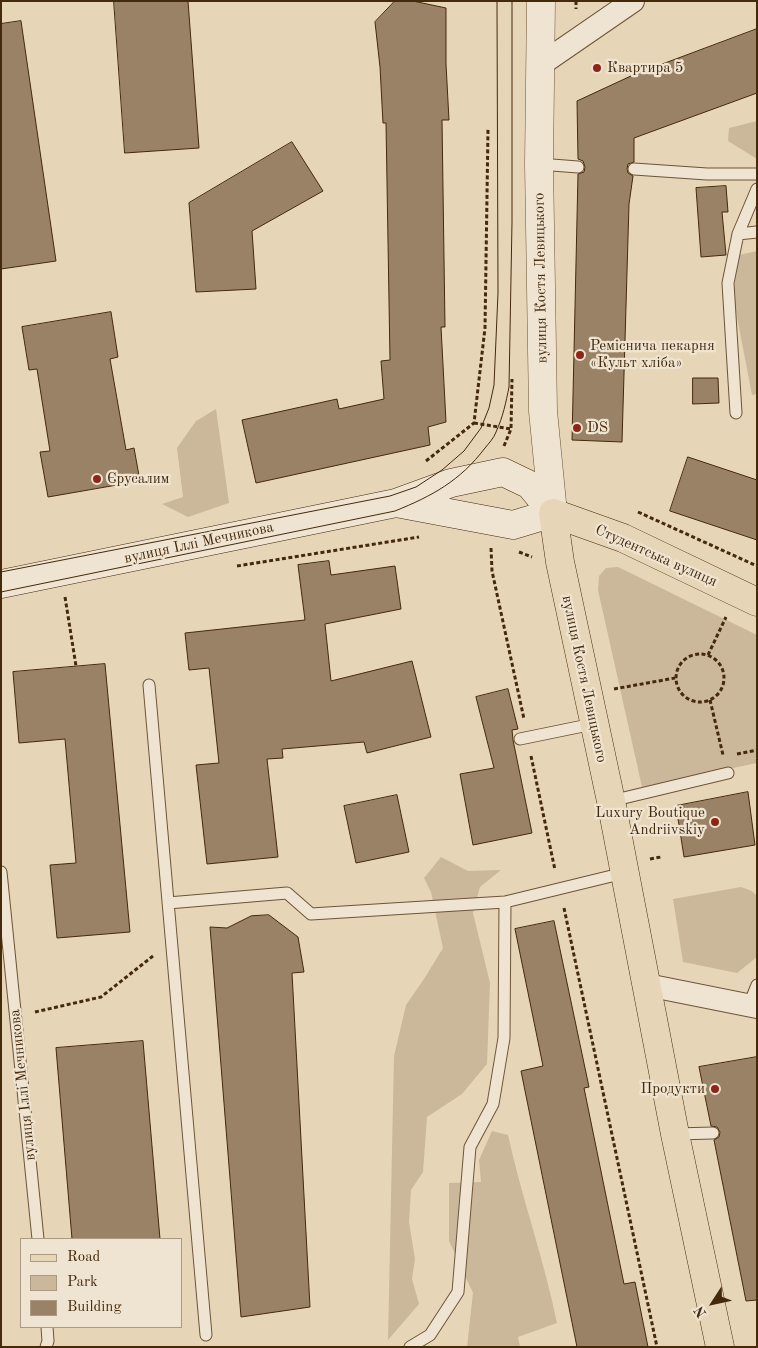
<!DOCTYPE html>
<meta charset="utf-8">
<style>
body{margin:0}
#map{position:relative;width:758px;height:1348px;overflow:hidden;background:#e7d5b8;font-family:"Old Standard TT",serif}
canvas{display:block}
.frame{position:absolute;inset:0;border:2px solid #44290b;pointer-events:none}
.legend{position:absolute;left:20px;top:1238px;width:162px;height:90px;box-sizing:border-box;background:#efe4d1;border:1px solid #ab9982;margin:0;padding:6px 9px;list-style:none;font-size:15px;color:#44290b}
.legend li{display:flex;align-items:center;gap:10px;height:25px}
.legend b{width:25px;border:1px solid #ab9982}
.north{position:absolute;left:688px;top:1278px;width:50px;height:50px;-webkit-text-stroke:4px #efe4d1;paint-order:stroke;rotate:235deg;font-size:14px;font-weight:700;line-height:20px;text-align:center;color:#44290b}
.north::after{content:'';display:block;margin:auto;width:18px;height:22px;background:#44290b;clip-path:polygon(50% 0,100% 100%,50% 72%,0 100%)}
</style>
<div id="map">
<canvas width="758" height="1348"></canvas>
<div class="frame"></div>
<ul class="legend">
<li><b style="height:6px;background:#e7d5b8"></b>Road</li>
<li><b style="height:14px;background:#cbb89b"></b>Park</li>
<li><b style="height:14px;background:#998265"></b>Building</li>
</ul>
<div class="north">N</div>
</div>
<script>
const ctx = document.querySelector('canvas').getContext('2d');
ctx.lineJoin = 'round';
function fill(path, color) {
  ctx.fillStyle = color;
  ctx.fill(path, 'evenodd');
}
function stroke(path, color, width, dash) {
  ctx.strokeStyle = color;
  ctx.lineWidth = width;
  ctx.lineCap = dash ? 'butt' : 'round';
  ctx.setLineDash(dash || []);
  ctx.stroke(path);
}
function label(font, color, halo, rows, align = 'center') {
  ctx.font = font + ' "Old Standard TT",serif';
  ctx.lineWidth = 4.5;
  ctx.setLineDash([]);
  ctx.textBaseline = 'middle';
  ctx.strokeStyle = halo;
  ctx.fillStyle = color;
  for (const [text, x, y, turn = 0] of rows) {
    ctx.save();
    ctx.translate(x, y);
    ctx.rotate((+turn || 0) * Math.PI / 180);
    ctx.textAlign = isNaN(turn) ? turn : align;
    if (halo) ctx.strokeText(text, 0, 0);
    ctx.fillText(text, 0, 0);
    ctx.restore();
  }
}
fill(new Path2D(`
 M 757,121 L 757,159 L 728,141 L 729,128 Z
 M 757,251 L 757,394 L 752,395 L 733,296 L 739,255 Z
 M 216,409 L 229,503 L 188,517 L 162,504 L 183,497 L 177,448 L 196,421 Z
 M 618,567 L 757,635 L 757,763 L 642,787 L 598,590 L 599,576 L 606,568 Z
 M 441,857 L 468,871 L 501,870 L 480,887 L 473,913 L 490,983 L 487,1064 L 462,1094 L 427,1117 L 423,1172 L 411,1190 L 409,1222 L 415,1259 L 412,1279 L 419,1304 L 388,1340 L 394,1056 L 406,1005 L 424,979 L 443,948 L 431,892 L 424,878 Z
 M 741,887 L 752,891 L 757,896 L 757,957 L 737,973 L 683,962 L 673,899 Z
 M 492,1131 L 508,1135 C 522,1199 544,1259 557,1323 L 518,1337 L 520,1347 L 467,1347 L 473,1293 L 449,1241 L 449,1183 L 481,1182 L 479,1160 Z`), '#cbb89b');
const building = new Path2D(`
 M 114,1 L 188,1 L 199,148 L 125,153 Z
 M 395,1 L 413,1 L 446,8 L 446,64 L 449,120 L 442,120 L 445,327 L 441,327 L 446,422 L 428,427 L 430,445 L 256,483 L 242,420 L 337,399 L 339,409 L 384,399 L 381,361 L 390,360 L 386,123 L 383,123 L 380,67 L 375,22 Z
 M 21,21 L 56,261 L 1,269 L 1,24 Z
 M 757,29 L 757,93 L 634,138 L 634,162 L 628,164 L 627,169 L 628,173 L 633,176 L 629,204 L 622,442 L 572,440 L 578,174 L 584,172 L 585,167 L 583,161 L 578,159 L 577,101 L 633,75 Z
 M 292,142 L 323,191 L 252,231 L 256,289 L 196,292 L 189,203 Z
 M 726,186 L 728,212 L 722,212 L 726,255 L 701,257 L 696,188 Z
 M 111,312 L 118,357 L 110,359 L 126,450 L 134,448 L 140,481 L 48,497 L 40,452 L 50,451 L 37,369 L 29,370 L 22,327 Z
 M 693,378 L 718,378 L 719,403 L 693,404 Z
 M 688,457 L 757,480 L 757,540 L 670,511 Z
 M 329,561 L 331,575 L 395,566 L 401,609 L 325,624 L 331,681 L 412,661 L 431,737 L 367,753 L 364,742 L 282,749 L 283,758 L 267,759 L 278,857 L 207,864 L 196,765 L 219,763 L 209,668 L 189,670 L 185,633 L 305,620 L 298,565 Z
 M 105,664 L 130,932 L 57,938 L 50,865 L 76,863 L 65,739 L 19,743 L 13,672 Z
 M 508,689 L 518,729 L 512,730 L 513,740 L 532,833 L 473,845 L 460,774 L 494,768 L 476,697 Z
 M 748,792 L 755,845 L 684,857 L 676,806 Z
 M 397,795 L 409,852 L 356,863 L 344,806 Z
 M 269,915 L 298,937 L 304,972 L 292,973 L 310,1307 L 241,1317 L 210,927 L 227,928 L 251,916 Z
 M 554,921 L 589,1087 L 584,1088 L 624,1284 L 635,1282 L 648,1347 L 577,1347 L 521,1071 L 543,1066 L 515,929 Z
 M 143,1041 L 160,1239 L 72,1239 L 56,1048 Z
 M 757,1057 L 757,1300 L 746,1301 L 714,1140 L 719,1137 L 720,1132 L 717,1127 L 711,1126 L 699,1067 Z`);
fill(building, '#998265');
stroke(building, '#44290b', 1);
const service = new Path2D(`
 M 539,164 L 578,167
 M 634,169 L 707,174 L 757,174
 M 738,234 L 757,232
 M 736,413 L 728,283 L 738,234 L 757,189
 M 149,685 L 206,1335
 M 520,739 L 593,724
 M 611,801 L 728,773
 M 1,872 L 38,1239
 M 168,903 L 287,893 L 311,914 L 505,902
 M 749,1005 L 757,985
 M 675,1134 L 713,1133
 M 46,1347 L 48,1341 L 47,1327
 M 410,1347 L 430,1335 L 458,1292 L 470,1147 L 493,1104 L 504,1038 L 505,902 L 624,873`);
const minor = new Path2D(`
 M 540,65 L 633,1
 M 647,985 L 757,1007`);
const tertiary = new Path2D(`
 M 541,1 L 539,164 L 543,411 L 553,513`);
const secondary = new Path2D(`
 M 1,584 L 396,503 L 451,483 L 503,472 L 530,485 L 553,513 L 513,525 L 396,503`);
const primary = new Path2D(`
 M 720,1347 L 675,1134 L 611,801 L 560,562 L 553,513 L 623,538 L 757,602`);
stroke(service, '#6d5436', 13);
stroke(minor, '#6d5436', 24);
stroke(tertiary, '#6d5436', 29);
stroke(secondary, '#44290b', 29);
stroke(primary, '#44290b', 29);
stroke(new Path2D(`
 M 576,1 L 576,9
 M 474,423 L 511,429
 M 504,446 L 511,429 L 512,379
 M 426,461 L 474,423 L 485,328 L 488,129
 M 638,512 L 757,566
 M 491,548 L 492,571 L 524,719
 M 519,552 L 532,557
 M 237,566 L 419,537
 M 65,597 L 76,666
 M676 678a24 24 0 1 1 48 0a24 24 0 1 1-48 0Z
 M 708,655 L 726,617
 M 614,689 L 675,678
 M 710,700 L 723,755
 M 737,754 L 757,750
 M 531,756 L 555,870
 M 650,859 L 661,857
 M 564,908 L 657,1347
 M 35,1012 L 101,997 L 153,956`), '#44290b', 3, [4, 2.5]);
stroke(service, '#efe4d1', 11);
stroke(minor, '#efe4d1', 22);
stroke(tertiary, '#efe4d1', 28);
stroke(secondary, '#efe4d1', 28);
stroke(primary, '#e7d5b8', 28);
stroke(new Path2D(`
 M 1,572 L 390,496 L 416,487 L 442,470 L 464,451 L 481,428 L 489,408 L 494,385 L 498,293 L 497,1
 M 1,592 L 395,511 C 432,496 460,481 485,448 C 489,443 494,438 496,432 C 503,417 506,402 509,387 L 512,222 L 512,1`), '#44290b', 1);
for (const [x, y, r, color] of [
 [597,68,5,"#8f2418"],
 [580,355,5,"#8f2418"],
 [577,428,5,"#8f2418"],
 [97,479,5,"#8f2418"],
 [715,822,5,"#8f2418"],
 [715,1089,5,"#8f2418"]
]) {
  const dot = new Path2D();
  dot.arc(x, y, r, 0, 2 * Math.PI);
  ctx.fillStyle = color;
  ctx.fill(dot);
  stroke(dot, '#efe4d1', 2);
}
label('15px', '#44290b', '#efe4d1', [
 ["Квартира 5",607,68],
 ["Реміснича пекарня",590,346],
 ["«Культ хліба»",590,363],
 ["DS",587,428],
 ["Єрусалим",107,479],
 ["Luxury Boutique",705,813,"right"],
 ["Andriivskiy",705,830,"right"],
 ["Продукти",705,1089,"right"]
], 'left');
label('15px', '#44290b', '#efe4d1', [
 ["вулиця Костя Левицького",541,278,-91],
 ["вулиця Іллі Мечникова",199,543,-12],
 ["Студентська вулиця",656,556,24],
 ["вулиця Костя Левицького",584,679,78],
 ["вулиця Іллі Мечникова",23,1085,-96]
]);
</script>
